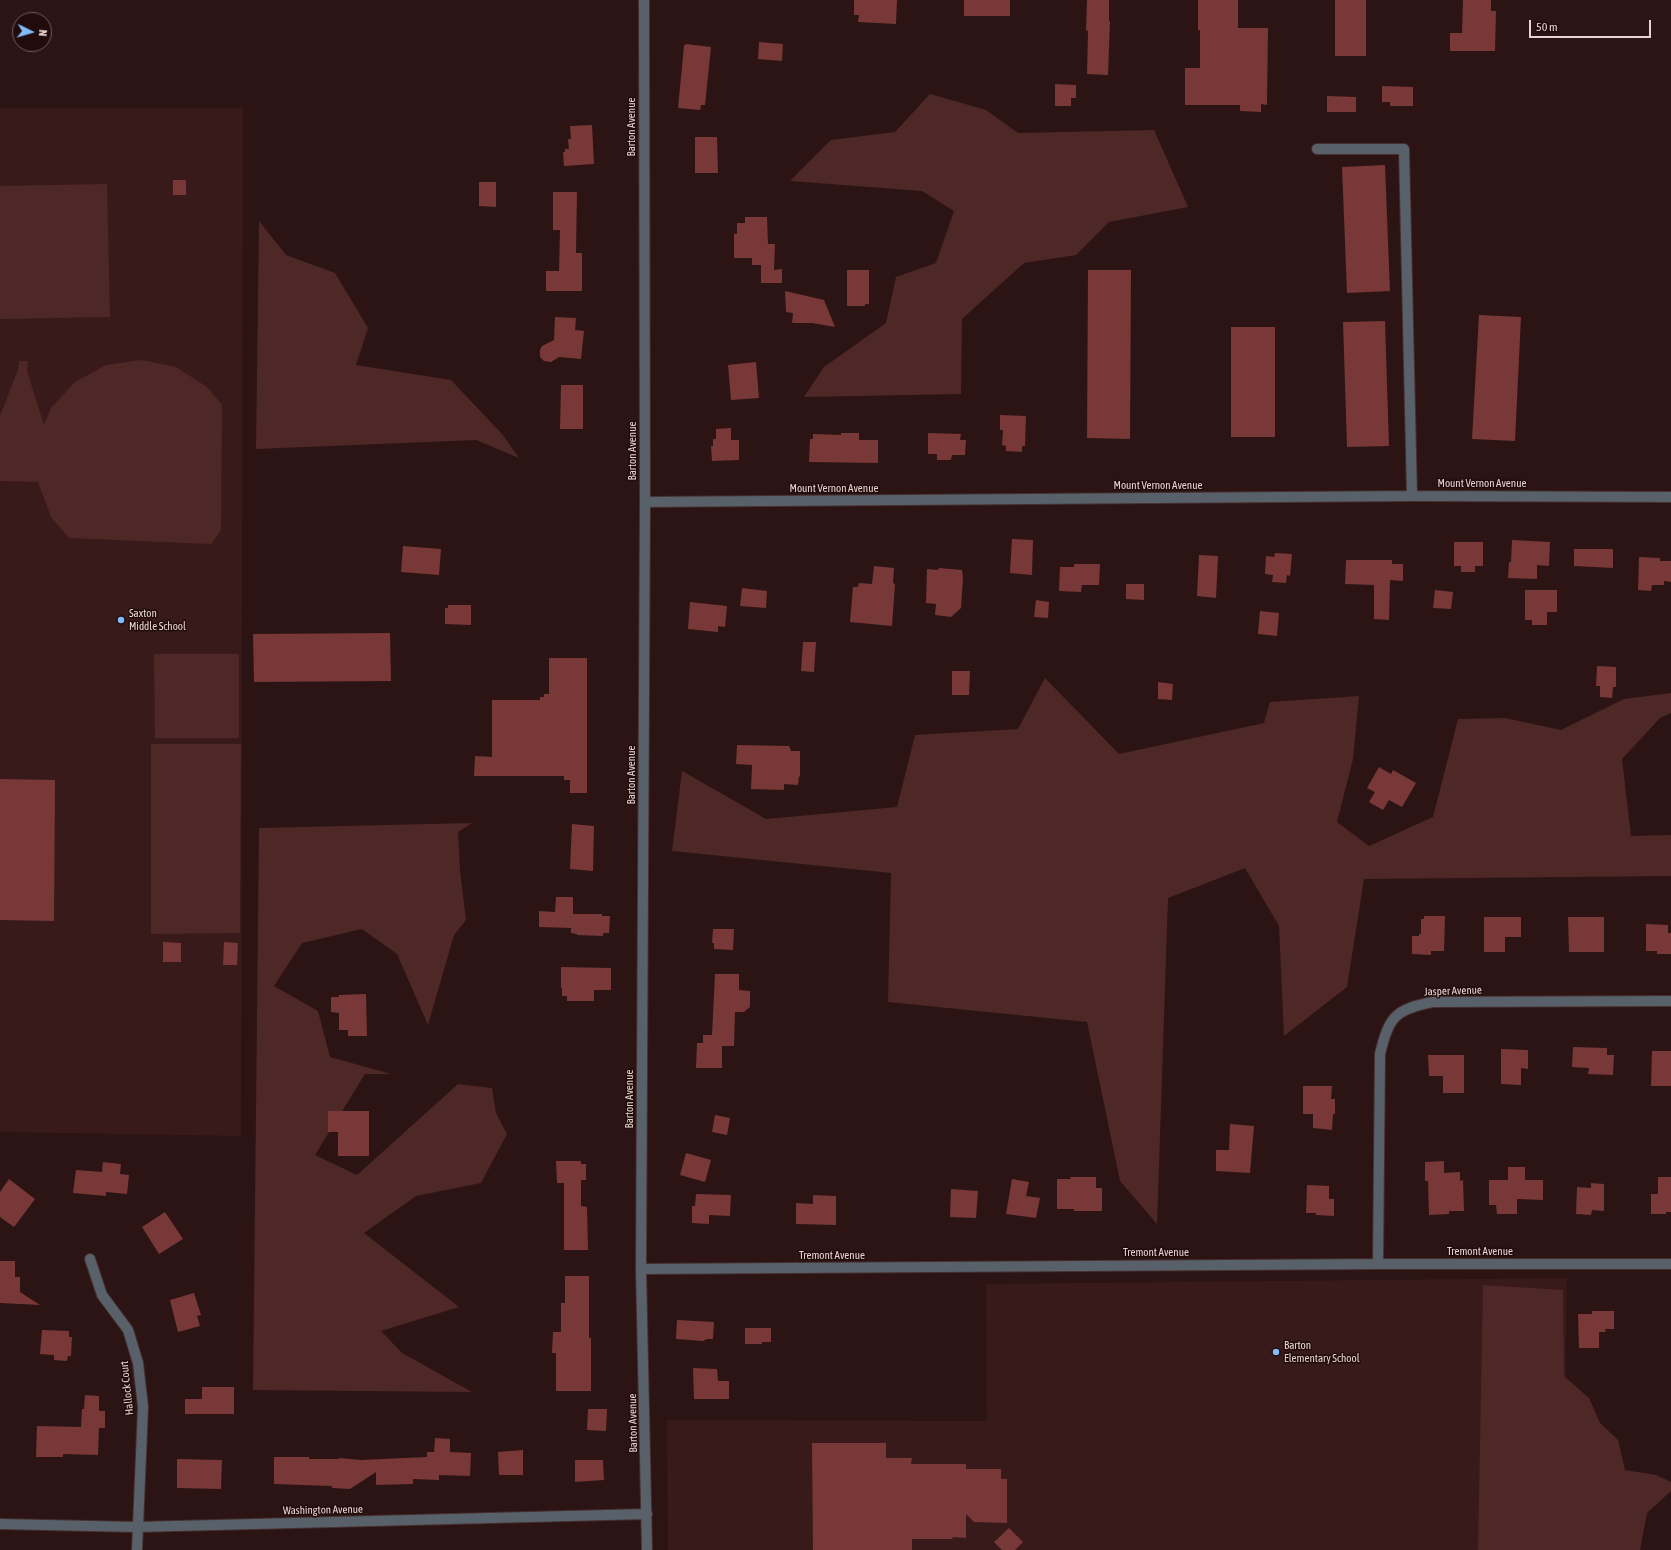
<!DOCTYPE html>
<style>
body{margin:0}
#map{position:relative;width:1671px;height:1550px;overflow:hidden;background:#2c1414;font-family:"Asap Condensed",sans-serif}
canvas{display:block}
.north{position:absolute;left:12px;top:12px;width:40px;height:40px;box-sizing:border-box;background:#220b0b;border:1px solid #715c5b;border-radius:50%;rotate:95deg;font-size:11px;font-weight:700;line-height:16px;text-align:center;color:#e7d5d4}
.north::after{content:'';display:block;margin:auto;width:14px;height:18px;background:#81bdfa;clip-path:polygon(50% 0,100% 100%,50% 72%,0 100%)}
.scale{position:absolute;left:1529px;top:20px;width:122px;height:18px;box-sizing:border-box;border:2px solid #e7d5d4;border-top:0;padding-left:5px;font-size:12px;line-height:14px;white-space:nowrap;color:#e7d5d4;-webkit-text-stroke:3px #220b0b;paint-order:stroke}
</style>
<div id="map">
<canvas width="1671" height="1550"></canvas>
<div class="north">N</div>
<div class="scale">50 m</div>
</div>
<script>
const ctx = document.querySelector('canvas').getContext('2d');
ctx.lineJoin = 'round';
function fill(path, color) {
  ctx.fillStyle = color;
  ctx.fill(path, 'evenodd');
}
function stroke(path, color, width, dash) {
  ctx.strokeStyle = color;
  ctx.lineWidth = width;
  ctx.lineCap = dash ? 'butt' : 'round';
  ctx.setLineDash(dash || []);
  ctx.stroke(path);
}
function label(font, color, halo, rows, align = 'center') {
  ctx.font = font + ' "Asap Condensed",sans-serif';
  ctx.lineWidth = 3;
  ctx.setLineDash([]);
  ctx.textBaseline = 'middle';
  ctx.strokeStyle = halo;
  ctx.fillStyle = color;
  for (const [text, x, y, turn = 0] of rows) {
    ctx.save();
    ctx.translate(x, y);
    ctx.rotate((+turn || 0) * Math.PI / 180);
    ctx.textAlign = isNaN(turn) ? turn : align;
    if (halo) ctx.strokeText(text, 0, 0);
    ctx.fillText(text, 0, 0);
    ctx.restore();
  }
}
fill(new Path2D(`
 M 0,108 L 243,108 L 241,1136 L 0,1132 Z
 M 1567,1278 L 1563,1550 L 668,1550 L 667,1420 L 987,1421 L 986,1284 Z`), '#391a1a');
fill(new Path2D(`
 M 930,94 L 986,110 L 1018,133 L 1154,130 L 1188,207 L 1109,222 L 1076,255 L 1024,263 L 962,319 L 961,394 L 804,397 L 824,367 L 886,323 L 896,277 L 936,263 L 954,211 L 922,191 L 790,181 L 831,140 L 895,132 Z
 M 107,184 L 110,317 L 0,319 L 0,186 Z
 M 259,221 L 286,255 L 335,273 L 368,328 L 356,365 L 451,380 L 502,434 L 519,458 L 476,440 L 256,449 Z
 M 141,360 L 176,367 L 207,387 L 222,405 L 221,530 L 211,544 L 69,538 L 51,517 L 38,482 L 0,481 L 0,416 L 18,370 L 19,361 L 28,361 L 27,371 L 44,425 L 51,408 L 75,382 L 106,365 Z
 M 154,654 L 239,654 L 239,738 L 155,738 Z
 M 1045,678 L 1119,754 L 1264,723 L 1270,702 L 1359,696 L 1353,759 L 1337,822 L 1369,846 L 1433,817 L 1458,719 L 1505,718 L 1561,730 L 1624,699 L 1671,693 L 1671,713 L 1660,718 L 1622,759 L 1631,836 L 1671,835 L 1671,876 L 1364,879 L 1347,987 L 1284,1036 L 1279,926 L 1245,868 L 1168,898 L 1157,1224 L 1120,1181 L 1087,1022 L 888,1002 L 891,873 L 672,851 L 682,771 L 766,819 L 897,807 L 915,735 L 1018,729 Z
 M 151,744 L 241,744 L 240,933 L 151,934 Z
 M 472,823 L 458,832 L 460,871 L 466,920 L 454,935 L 428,1025 L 397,954 L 362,929 L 302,943 L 274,986 L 318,1011 L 330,1057 L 391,1074 L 365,1074 L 315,1155 L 357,1175 L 458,1084 L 492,1088 L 496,1113 L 507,1134 L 481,1183 L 416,1196 L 364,1233 L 459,1307 L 381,1331 L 402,1353 L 472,1392 L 253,1390 L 259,828 Z
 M 1483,1285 L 1563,1290 L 1564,1376 L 1589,1398 L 1600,1423 L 1618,1440 L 1625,1470 L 1656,1475 L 1671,1482 L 1671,1491 L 1647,1513 L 1640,1550 L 1478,1550 Z`), '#4d2827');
fill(new Path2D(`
 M 854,0 L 897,0 L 896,24 L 858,22 L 859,15 L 854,15 Z
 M 964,0 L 1010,0 L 1010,16 L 964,16 Z
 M 1087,0 L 1109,0 L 1109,21 L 1110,21 L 1108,75 L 1087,74 L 1088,31 L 1086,30 Z
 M 1198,0 L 1238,0 L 1238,28 L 1268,28 L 1267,105 L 1261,104 L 1261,112 L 1240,111 L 1240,105 L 1185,105 L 1185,68 L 1200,68 L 1200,30 L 1198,30 Z
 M 1335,0 L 1366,0 L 1366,56 L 1335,56 Z
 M 1463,0 L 1491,0 L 1491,11 L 1496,11 L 1495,51 L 1450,51 L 1450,33 L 1462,33 Z
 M 759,42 L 783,44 L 782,61 L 758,59 Z
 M 686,44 L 711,47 L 705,105 L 701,105 L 700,110 L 678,108 L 684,46 Z
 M 1055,84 L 1076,85 L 1076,98 L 1071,98 L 1071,106 L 1055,106 Z
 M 1382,86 L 1413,87 L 1413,106 L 1390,106 L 1390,102 L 1382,102 Z
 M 1327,96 L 1356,97 L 1356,112 L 1327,112 Z
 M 592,125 L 594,164 L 564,166 L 563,152 L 565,152 L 565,149 L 569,149 L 568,139 L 571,139 L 570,126 Z
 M 695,137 L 717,137 L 718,173 L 695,173 Z
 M 1385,165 L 1390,291 L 1347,293 L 1342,167 Z
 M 173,180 L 186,180 L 186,195 L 173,195 Z
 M 479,182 L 496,182 L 496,207 L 479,206 Z
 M 553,192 L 577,192 L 576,253 L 582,253 L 582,291 L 546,291 L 546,271 L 559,271 L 560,230 L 553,230 Z
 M 745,217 L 767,217 L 768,244 L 775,244 L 774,270 L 782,269 L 782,283 L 761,283 L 761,265 L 752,265 L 752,258 L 734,258 L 734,234 L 737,234 L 737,223 L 745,223 Z
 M 847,270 L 869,270 L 869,304 L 865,304 L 865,306 L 847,306 Z
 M 1088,270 L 1131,270 L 1130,439 L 1087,438 Z
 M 785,291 L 824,300 L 835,327 L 812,323 L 792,323 L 793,313 L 786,312 Z
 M 1479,315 L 1521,317 L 1515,441 L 1472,439 Z
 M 555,317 L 576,318 L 575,330 L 584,331 L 581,359 L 559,357 L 551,362 L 544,361 L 540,357 L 540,350 L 542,346 L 554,340 Z
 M 1385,321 L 1389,446 L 1347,447 L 1343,322 Z
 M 1231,327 L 1275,327 L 1275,437 L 1231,437 Z
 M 756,362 L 759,398 L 731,400 L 728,365 Z
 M 561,385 L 583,385 L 583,429 L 560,429 Z
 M 1000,415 L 1026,416 L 1025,446 L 1022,446 L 1022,452 L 1006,451 L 1006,446 L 1002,445 L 1003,430 L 1000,430 Z
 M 731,428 L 731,440 L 739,440 L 739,460 L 712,461 L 711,446 L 713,446 L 713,439 L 716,439 L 716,429 Z
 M 841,433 L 859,433 L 859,440 L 878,440 L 878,463 L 809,462 L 810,439 L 813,439 L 813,434 L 841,435 Z
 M 928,433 L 961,434 L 960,440 L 966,440 L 965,455 L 952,455 L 951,460 L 937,460 L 937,454 L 928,454 Z
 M 1012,539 L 1033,540 L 1032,575 L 1010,573 Z
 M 1512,540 L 1550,542 L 1549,566 L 1537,565 L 1537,579 L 1508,578 L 1509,562 L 1511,562 Z
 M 1454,542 L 1483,542 L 1483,566 L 1475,566 L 1475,572 L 1461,572 L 1461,566 L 1454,566 Z
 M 403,546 L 441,549 L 439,575 L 401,572 Z
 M 1574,549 L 1613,549 L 1613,568 L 1574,566 Z
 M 1275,553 L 1292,554 L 1290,576 L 1287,575 L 1286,583 L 1272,582 L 1273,575 L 1265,574 L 1266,556 L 1274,557 Z
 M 1199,555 L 1218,556 L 1216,598 L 1197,596 Z
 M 1639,557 L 1660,558 L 1660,561 L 1671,561 L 1671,582 L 1664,581 L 1664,585 L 1652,585 L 1651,591 L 1638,590 Z
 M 1346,560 L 1392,560 L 1392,564 L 1403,564 L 1403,581 L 1390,580 L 1389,620 L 1374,619 L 1374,585 L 1345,584 Z
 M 1074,564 L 1100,564 L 1099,585 L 1082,585 L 1081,592 L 1059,591 L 1060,567 L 1074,567 Z
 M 874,566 L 894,568 L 893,583 L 895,584 L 892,626 L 850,622 L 853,587 L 858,587 L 859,583 L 872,584 Z
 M 939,568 L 962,570 L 963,578 L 961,608 L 951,617 L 935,615 L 936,604 L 926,603 L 927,569 L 938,570 Z
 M 1126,584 L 1144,584 L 1144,600 L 1126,599 Z
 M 742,588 L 767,591 L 766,608 L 740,606 Z
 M 1435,590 L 1453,592 L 1451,609 L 1433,608 Z
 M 1525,590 L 1557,590 L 1557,612 L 1547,612 L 1547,625 L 1532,625 L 1532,620 L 1525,620 Z
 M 1036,600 L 1049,602 L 1048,618 L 1034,617 Z
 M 690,602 L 727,606 L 725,627 L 718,626 L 718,632 L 688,629 Z
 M 448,605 L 471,605 L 471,625 L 445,624 L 445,608 L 448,608 Z
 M 1260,611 L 1279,613 L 1277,636 L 1258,634 Z
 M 390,633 L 391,681 L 254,682 L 253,634 Z
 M 803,642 L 816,642 L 814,672 L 801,671 Z
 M 549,658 L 587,658 L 587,793 L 570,793 L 570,780 L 564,780 L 564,776 L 474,776 L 475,756 L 492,757 L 492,700 L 540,700 L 540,697 L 544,697 L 544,694 L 549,694 Z
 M 1597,666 L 1616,667 L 1616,687 L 1613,687 L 1612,698 L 1600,697 L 1600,686 L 1596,686 Z
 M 952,671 L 970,671 L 969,695 L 952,695 Z
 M 1158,682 L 1173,684 L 1172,700 L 1158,699 Z
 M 737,745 L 789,746 L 791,751 L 800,751 L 800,777 L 799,776 L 798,785 L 784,784 L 784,790 L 751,789 L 752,765 L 736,764 Z
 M 1379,767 L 1391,774 L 1393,770 L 1416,783 L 1402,807 L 1389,800 L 1383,810 L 1369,802 L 1375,792 L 1367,788 Z
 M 0,779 L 55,780 L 54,921 L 0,920 Z
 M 572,824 L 594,826 L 593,871 L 570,869 Z
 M 556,897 L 573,897 L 573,914 L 602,914 L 602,916 L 610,916 L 609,933 L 603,933 L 603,936 L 577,935 L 577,934 L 571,933 L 571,928 L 539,927 L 539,911 L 555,912 Z
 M 1424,916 L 1445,916 L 1444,951 L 1431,951 L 1431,955 L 1412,954 L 1412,936 L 1419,936 L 1419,934 L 1421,934 L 1421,919 L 1424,919 Z
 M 1484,917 L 1521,917 L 1521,937 L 1505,937 L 1505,952 L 1484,952 Z
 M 1568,917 L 1604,917 L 1604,952 L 1569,952 Z
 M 1646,924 L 1668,925 L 1668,933 L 1671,933 L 1671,954 L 1657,954 L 1657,951 L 1646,951 Z
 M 713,929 L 734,929 L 733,950 L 714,949 L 714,943 L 712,943 Z
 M 163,942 L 181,943 L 181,962 L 163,962 Z
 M 224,942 L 238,943 L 237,965 L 223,965 Z
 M 561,967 L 611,968 L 611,990 L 594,990 L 594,1001 L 567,1001 L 567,996 L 562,996 L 562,988 L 561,988 Z
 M 715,974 L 739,974 L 739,990 L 750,991 L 750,1007 L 744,1012 L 735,1012 L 734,1046 L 722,1046 L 722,1068 L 696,1068 L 697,1043 L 703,1043 L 703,1035 L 712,1035 Z
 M 366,994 L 367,1036 L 348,1036 L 348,1030 L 339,1030 L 339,1013 L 331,1012 L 331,997 L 339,997 L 339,995 Z
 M 1573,1047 L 1607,1048 L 1607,1055 L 1614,1055 L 1613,1075 L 1588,1074 L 1589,1068 L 1572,1067 Z
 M 1501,1049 L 1528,1050 L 1528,1069 L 1521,1068 L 1521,1085 L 1501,1084 Z
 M 1652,1051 L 1671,1051 L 1671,1086 L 1651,1086 Z
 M 1428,1055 L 1464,1055 L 1464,1093 L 1443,1093 L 1443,1076 L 1429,1076 Z
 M 1303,1086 L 1332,1086 L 1331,1099 L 1335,1099 L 1335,1114 L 1333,1114 L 1332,1130 L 1313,1128 L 1313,1114 L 1303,1114 Z
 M 328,1111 L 369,1111 L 369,1156 L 338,1156 L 338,1132 L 328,1132 Z
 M 715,1115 L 730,1118 L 727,1135 L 712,1132 Z
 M 1230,1124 L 1254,1126 L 1250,1173 L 1216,1171 L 1216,1150 L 1229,1150 Z
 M 686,1153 L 711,1160 L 705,1182 L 680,1175 Z
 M 556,1161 L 581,1161 L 581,1164 L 586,1164 L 586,1180 L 581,1180 L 581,1206 L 587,1207 L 588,1250 L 564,1250 L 564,1183 L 557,1183 Z
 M 1444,1161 L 1444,1173 L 1460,1172 L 1460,1181 L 1463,1180 L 1464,1211 L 1449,1211 L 1449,1214 L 1429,1215 L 1428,1181 L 1425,1181 L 1425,1162 Z
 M 103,1162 L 121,1164 L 120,1174 L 129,1175 L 127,1194 L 106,1192 L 106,1196 L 73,1193 L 76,1170 L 102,1172 Z
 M 1508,1167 L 1525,1167 L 1525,1180 L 1543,1180 L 1543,1200 L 1517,1199 L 1517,1214 L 1497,1214 L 1496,1205 L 1489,1205 L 1489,1180 L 1508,1180 Z
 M 1070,1177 L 1096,1177 L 1096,1188 L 1102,1188 L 1102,1211 L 1074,1211 L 1074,1209 L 1057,1209 L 1057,1179 L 1071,1179 Z
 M 1658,1177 L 1671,1177 L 1671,1212 L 1666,1212 L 1666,1214 L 1651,1214 L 1651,1194 L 1658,1194 Z
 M 9,1179 L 35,1199 L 14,1227 L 0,1217 L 0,1192 Z
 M 1012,1179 L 1029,1182 L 1026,1196 L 1040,1198 L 1036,1218 L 1006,1214 Z
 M 1591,1183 L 1604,1184 L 1604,1211 L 1592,1210 L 1591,1215 L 1576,1214 L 1577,1187 L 1591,1188 Z
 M 1307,1185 L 1329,1186 L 1329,1199 L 1334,1199 L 1334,1216 L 1316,1215 L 1316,1213 L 1306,1213 Z
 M 951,1189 L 978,1191 L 976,1218 L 950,1217 Z
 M 696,1194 L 731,1195 L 730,1216 L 709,1215 L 709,1224 L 692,1223 L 692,1206 L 695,1206 Z
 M 813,1195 L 836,1196 L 836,1225 L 796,1224 L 796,1203 L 813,1204 Z
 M 165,1212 L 183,1239 L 159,1254 L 142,1227 Z
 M 0,1261 L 15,1261 L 15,1277 L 20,1277 L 20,1292 L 40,1305 L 0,1303 Z
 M 565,1276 L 589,1276 L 589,1338 L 591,1338 L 591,1391 L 556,1391 L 556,1353 L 552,1353 L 553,1332 L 561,1332 L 561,1303 L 565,1303 Z
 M 194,1293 L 201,1315 L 197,1316 L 200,1326 L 178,1332 L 170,1300 Z
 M 1592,1311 L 1614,1311 L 1614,1329 L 1605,1329 L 1606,1332 L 1599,1332 L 1599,1348 L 1579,1348 L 1578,1314 L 1592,1314 Z
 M 677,1320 L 714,1322 L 713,1339 L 707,1339 L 703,1341 L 676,1339 Z
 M 745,1328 L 771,1328 L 771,1342 L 762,1342 L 762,1344 L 745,1344 Z
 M 42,1330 L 69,1331 L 69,1337 L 72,1337 L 71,1356 L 68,1356 L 67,1361 L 54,1360 L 54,1355 L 40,1354 Z
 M 693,1368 L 717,1369 L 718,1381 L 729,1381 L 729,1399 L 694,1399 Z
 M 202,1387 L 234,1387 L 234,1414 L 185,1414 L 185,1399 L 202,1399 Z
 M 85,1395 L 99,1396 L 99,1411 L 105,1411 L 105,1428 L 99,1428 L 98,1455 L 63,1454 L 63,1457 L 36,1457 L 37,1426 L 81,1427 L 82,1409 L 84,1409 Z
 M 588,1409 L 607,1409 L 606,1431 L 587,1430 Z
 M 435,1438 L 450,1439 L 450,1452 L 471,1453 L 470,1476 L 439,1475 L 439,1480 L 413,1479 L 413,1484 L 376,1485 L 376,1472 L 350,1489 L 332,1488 L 332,1486 L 274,1484 L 274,1457 L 309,1457 L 309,1459 L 339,1459 L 339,1458 L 361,1460 L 427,1457 L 427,1452 L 434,1452 Z
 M 812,1443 L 886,1443 L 886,1458 L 912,1458 L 911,1464 L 966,1464 L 966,1469 L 1001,1469 L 1001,1479 L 1007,1479 L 1007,1523 L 974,1522 L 966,1514 L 966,1538 L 952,1537 L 953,1539 L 912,1539 L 912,1550 L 813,1550 Z
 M 523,1450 L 523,1475 L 499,1475 L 498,1452 Z
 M 177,1459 L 222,1460 L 221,1489 L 177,1488 Z
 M 575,1460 L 603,1460 L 604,1480 L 575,1482 Z
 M 1009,1528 L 1023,1542 L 1015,1550 L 1002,1550 L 994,1542 Z`), '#773837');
const minor = new Path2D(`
 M 1317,149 L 1404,149 L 1412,496
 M 645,502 L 1412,496 L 1671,497
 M 90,1259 L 102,1295 L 128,1330 L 138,1363 L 143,1407 L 137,1550
 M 1378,1264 L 1380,1054 C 1389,1017 1395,1009 1433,1002 L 1671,1001
 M 641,1269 L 1378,1264 L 1671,1264
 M 0,1524 L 137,1527 L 647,1514`);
const tertiary = new Path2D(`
 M 644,0 L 645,502 L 641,1269 L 647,1550`);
stroke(minor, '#462f2f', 12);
stroke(tertiary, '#462f2f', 12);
stroke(minor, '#586169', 10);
stroke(tertiary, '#586169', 10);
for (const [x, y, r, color] of [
 [121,620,4,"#81bdfa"],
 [1276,1352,4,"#81bdfa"]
]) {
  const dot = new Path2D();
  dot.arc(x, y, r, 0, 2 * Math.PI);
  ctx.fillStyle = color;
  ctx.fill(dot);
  stroke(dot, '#220b0b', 1.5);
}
label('11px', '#e7d5d4', '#220b0b', [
 ["Barton Avenue",632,127,-90],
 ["Barton Avenue",633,451,-90],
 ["Mount Vernon Avenue",1482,484],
 ["Mount Vernon Avenue",1158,486],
 ["Mount Vernon Avenue",834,489],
 ["Barton Avenue",632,775,-90],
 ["Jasper Avenue",1453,991,-2],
 ["Barton Avenue",630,1099,-90],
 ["Tremont Avenue",1480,1252],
 ["Tremont Avenue",1156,1253],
 ["Tremont Avenue",832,1256],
 ["Hallock Court",127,1388,-96],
 ["Barton Avenue",633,1423,-91],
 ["Washington Avenue",323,1510,-1]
]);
label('11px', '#e7d5d4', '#220b0b', [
 ["Saxton",129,614],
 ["Middle School",129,627],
 ["Barton",1284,1346],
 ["Elementary School",1284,1359]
], 'left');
</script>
